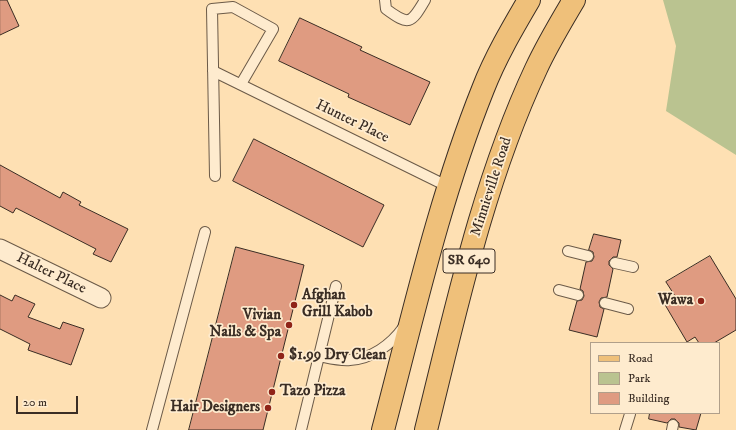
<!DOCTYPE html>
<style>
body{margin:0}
#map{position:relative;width:736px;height:430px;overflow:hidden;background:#fee0b3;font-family:"IM FELL DW Pica",serif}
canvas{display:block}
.legend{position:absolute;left:590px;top:342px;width:130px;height:72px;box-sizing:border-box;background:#feebce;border:1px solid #b09f8a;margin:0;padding:5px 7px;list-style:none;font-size:12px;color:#3a2d24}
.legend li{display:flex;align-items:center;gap:8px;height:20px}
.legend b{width:20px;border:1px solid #b09f8a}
.scale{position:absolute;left:16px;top:396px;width:62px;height:18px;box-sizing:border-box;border:2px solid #3a2d24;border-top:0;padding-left:5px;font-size:12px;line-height:14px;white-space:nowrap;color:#3a2d24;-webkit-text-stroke:3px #feebce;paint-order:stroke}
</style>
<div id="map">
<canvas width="736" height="430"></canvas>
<ul class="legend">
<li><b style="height:5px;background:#efc07a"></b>Road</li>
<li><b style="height:11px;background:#bac390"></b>Park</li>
<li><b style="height:11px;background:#df9b81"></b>Building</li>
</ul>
<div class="scale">20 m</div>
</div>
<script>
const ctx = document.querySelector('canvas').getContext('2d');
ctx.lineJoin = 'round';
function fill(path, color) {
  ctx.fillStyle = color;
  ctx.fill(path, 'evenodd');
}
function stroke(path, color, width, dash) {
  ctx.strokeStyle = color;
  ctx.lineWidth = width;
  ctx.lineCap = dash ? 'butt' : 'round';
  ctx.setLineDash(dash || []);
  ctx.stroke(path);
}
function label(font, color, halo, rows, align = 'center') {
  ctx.font = font + ' "IM FELL DW Pica",serif';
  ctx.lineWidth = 3.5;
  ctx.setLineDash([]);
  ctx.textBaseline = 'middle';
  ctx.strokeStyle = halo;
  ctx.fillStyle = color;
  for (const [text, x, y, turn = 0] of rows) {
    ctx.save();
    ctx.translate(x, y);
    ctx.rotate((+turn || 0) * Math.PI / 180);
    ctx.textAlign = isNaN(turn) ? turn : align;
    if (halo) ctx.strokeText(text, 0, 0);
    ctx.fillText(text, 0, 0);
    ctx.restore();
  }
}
fill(new Path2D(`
 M 663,0 L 736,0 L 736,155 L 666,111 L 676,46 Z`), '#bac390');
const building = new Path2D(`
 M 0,0 L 7,0 L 19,26 L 0,35 Z
 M 300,18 L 362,47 L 360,50 L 430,82 L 410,125 L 348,97 L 349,94 L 279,61 Z
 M 254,139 L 384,205 L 363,247 L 233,181 Z
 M 0,165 L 60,198 L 63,192 L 81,202 L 79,205 L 128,229 L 111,262 L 93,254 L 96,249 L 16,208 L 13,213 L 0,206 Z
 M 594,234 L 621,240 L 617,257 L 613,257 L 609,261 L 609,265 L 613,269 L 607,297 L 601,298 L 599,302 L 600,307 L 604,309 L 597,337 L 569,330 L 577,301 L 582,300 L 584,296 L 583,291 L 580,289 L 586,262 L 592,261 L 594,257 L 593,252 L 589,250 Z
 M 236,247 L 304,265 L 263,430 L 189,430 Z
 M 710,256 L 736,299 L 736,330 L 714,343 L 699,343 L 695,337 L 687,342 L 664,303 L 675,296 L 666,282 Z
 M 0,295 L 12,301 L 15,295 L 35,304 L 28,317 L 60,329 L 63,322 L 84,329 L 71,365 L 28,350 L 30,344 L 0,329 Z
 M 650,413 L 701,413 L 696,430 L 679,427 L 679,423 L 675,419 L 671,419 L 667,423 L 649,419 Z`);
fill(building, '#df9b81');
stroke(building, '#3a2d24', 1);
const lane = new Path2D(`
 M 385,0 L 386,9 C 409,26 411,24 425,0
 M 213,71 L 449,187
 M 215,176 L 212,9 L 233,7 L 273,29 L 241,84
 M 568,251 L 588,256
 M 615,263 L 633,267
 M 559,290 L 578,295
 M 605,303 L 628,309
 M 319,356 C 329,358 340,361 350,360 C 371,359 391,345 403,328
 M 152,430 L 205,232
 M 301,430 L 336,286
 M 625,430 L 630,414
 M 672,430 L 673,425`);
const street = new Path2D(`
 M 0,249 L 101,298`);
const primary = new Path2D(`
 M 383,430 C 413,316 439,199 483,89 C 495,58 512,29 529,0
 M 426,430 C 456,309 483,182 536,69 C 547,45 561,22 574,0`);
stroke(lane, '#6b5a48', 12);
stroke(street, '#6b5a48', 21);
stroke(primary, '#3a2d24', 24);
stroke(lane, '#feebce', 10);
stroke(street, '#feebce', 19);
stroke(primary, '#efc07a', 22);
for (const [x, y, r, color] of [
 [701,301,4,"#8f2418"],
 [294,305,4,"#8f2418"],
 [289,325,4,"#8f2418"],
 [281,356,4,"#8f2418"],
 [272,392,4,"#8f2418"],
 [268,408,4,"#8f2418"]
]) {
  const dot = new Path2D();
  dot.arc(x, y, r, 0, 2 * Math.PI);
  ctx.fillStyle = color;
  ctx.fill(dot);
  stroke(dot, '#feebce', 1.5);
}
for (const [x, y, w] of [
 [469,261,52]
]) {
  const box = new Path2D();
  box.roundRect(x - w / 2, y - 12, w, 24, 3);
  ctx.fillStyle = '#feebce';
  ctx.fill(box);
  stroke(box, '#3a2d24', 1);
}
label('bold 14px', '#3a2d24', null, [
 ["SR 640",469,261]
]);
label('15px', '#3a2d24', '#feebce', [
 ["Hunter Place",352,122,26],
 ["Minnieville Road",492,187,-72],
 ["Halter Place",51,274,26]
]);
label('bold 15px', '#3a2d24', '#feebce', [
 ["Afghan",302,296],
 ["Grill Kabob",302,313],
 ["Wawa",693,301,"right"],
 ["Vivian",281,316,"right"],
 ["Nails & Spa",281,333,"right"],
 ["$1.99 Dry Clean",289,356],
 ["Tazo Pizza",280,392],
 ["Hair Designers",260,408,"right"]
], 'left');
</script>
